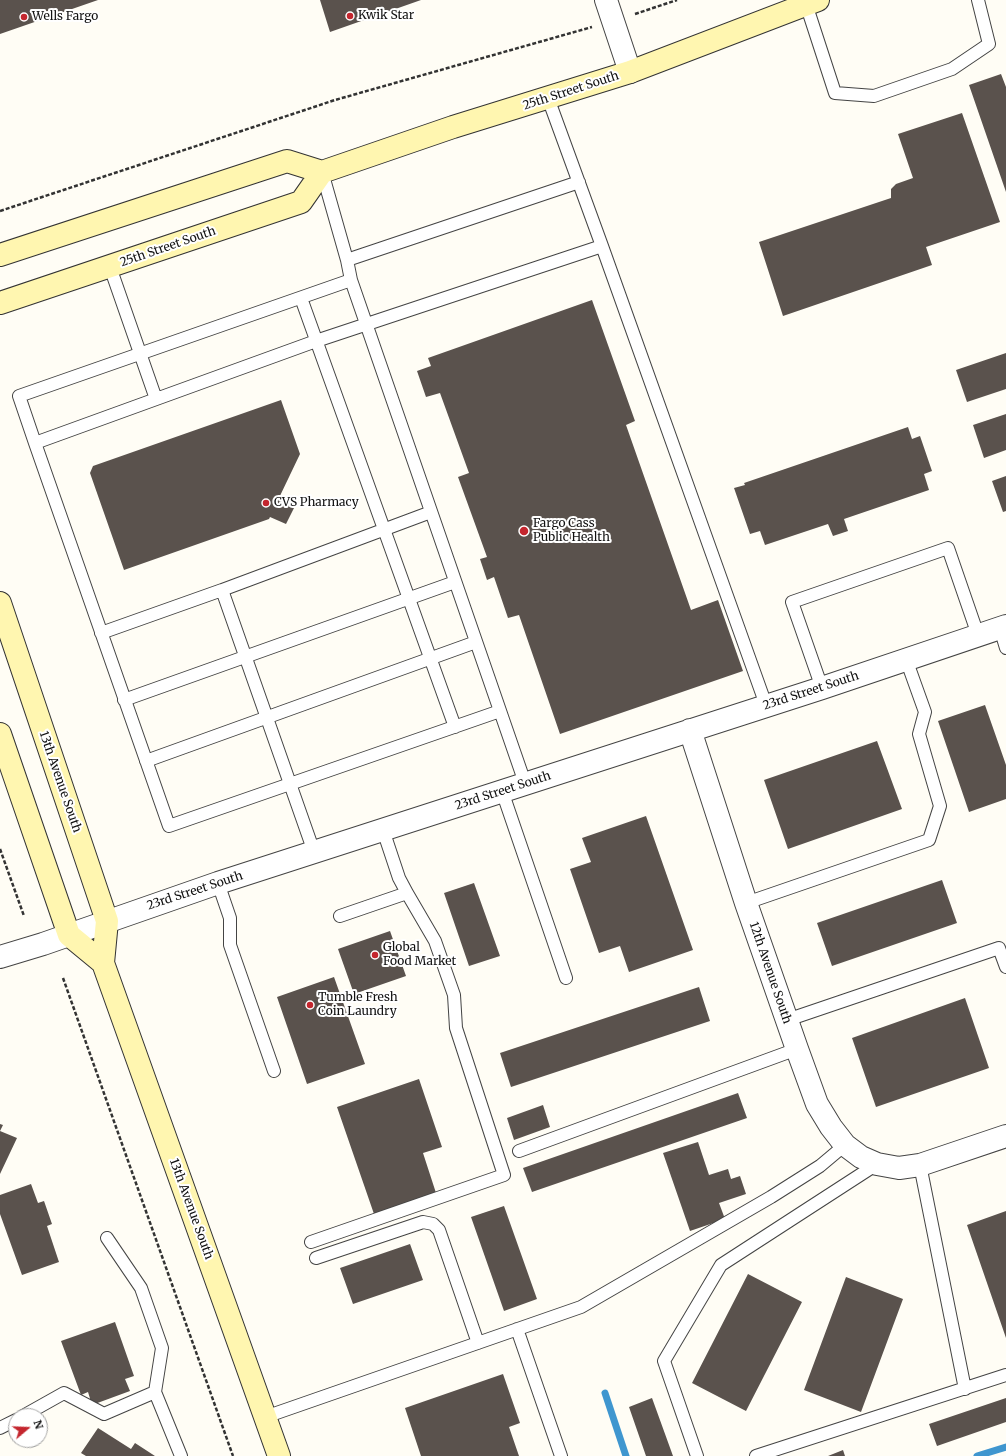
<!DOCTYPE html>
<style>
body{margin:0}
#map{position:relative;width:1006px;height:1456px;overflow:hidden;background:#fffdf5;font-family:Merriweather,serif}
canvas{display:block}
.north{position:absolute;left:8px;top:1408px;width:40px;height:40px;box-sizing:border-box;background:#fff;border:1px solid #a0a0a0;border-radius:50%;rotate:71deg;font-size:11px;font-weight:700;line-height:16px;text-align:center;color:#111}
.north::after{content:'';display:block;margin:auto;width:14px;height:18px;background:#c4262e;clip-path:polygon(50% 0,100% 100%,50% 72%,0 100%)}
</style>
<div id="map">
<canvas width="1006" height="1456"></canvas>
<div class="north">N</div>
</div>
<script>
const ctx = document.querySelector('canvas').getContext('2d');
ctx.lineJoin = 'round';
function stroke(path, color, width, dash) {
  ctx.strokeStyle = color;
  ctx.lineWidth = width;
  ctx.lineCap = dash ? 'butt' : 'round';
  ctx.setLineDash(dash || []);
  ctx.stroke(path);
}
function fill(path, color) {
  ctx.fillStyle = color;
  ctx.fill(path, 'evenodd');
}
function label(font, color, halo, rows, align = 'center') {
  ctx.font = font + ' Merriweather,serif';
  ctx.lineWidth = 4;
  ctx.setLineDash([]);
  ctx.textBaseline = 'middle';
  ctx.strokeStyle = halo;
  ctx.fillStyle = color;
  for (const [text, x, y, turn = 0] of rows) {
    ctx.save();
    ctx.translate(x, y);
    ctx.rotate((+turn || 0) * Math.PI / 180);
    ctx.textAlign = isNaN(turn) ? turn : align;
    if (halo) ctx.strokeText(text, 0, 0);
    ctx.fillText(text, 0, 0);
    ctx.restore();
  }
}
stroke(new Path2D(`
 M 605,1393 L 626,1456
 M 977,1456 L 1006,1447`), '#3f96cf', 7);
fill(new Path2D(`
 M 0,0 L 98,0 L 0,34 Z
 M 320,0 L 421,0 L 330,32 Z
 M 1001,74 L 1006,87 L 1006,192 L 969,85 Z
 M 962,113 L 1000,222 L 926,247 L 932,265 L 783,316 L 759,242 L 891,198 L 891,189 L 896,184 L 913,178 L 898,134 Z
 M 592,300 L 635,421 L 626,425 L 691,610 L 718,600 L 743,671 L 560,734 L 519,615 L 508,618 L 494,577 L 487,580 L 480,559 L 487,557 L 458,477 L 469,473 L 440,393 L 426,397 L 417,371 L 431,366 L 428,358 Z
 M 1006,353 L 1006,389 L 967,402 L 956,370 Z
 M 281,400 L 300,454 L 278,500 L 294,508 L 286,524 L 270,517 L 269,519 L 124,570 L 90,473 L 93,466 Z
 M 1006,414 L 1006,450 L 984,458 L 973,425 Z
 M 908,427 L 912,439 L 920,436 L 932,471 L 924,474 L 929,490 L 844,519 L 848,531 L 833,536 L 828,524 L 765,545 L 760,531 L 750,534 L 734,488 L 745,485 L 744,483 Z
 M 1006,476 L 1006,511 L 1003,512 L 992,481 Z
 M 985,705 L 1006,765 L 1006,799 L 969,812 L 938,721 Z
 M 877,741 L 902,809 L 788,849 L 764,780 Z
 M 646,816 L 693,950 L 629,972 L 620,946 L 599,953 L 570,869 L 591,862 L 582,838 Z
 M 942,880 L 957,923 L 832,966 L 817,923 Z
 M 474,883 L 500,956 L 469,966 L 444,893 Z
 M 390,931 L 406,976 L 354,994 L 338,949 Z
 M 334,977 L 365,1064 L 307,1084 L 277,997 Z
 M 699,987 L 710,1021 L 511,1087 L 500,1053 Z
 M 965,998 L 989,1068 L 876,1107 L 852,1038 Z
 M 419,1079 L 442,1147 L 423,1153 L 436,1193 L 374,1214 L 337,1107 Z
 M 738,1093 L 747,1118 L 532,1192 L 523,1168 Z
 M 543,1105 L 550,1127 L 514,1140 L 507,1118 Z
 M 0,1124 L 3,1125 L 0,1131 L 17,1138 L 0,1174 Z
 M 698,1142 L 709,1175 L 728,1169 L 731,1179 L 740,1176 L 746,1194 L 719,1203 L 725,1219 L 690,1231 L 663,1153 Z
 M 31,1184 L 38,1203 L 44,1201 L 52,1224 L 47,1226 L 59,1262 L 22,1275 L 0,1214 L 0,1195 Z
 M 504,1206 L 537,1299 L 504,1311 L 471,1217 Z
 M 1006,1211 L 1006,1338 L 967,1225 Z
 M 410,1244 L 423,1280 L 353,1304 L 340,1268 Z
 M 748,1274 L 802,1302 L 746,1411 L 692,1383 Z
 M 846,1277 L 903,1299 L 861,1412 L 804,1390 Z
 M 115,1322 L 134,1376 L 125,1379 L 130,1391 L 92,1405 L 88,1392 L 81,1395 L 61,1341 Z
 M 503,1374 L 520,1423 L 509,1427 L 519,1456 L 421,1456 L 405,1408 Z
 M 652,1398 L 673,1456 L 646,1456 L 629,1407 Z
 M 1006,1398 L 1006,1422 L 937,1446 L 929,1424 Z
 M 98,1428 L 131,1449 L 135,1443 L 155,1456 L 86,1456 L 81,1453 Z
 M 843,1450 L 845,1456 L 828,1456 Z`), '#5a524d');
const lane = new Path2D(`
 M 806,4 L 835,93 L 874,96 L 952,69 L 989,44 L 978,0
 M 548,98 L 602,246 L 766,705
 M 322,172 L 347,260 L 351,280 L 525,783
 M 347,260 L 579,182
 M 110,267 L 156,399
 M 351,280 L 19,396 L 35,443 L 169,826 L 500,711
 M 301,298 L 455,727
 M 35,443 L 316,341 L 602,246
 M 222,590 L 431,512
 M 1000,628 L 1006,648
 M 101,633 L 222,590 L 314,852
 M 822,688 L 792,602 L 948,548 L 978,635
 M 124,700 L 455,582
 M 146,761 L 476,642
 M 502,791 L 566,978
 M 218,883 L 230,918 L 230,945 L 274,1071
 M 746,903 L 929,840 L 940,806 L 919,734 L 925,712 L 906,659
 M 340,916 L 407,893 L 399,878 L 383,830
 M 787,1020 L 999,948 L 1006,967
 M 519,1151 L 797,1049
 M 920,1165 L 965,1389
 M 311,1242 L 504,1175 L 456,1028 L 454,995 L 435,941 L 407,893
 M 316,1258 L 423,1222 L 433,1224 L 439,1230 L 478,1343
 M 517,1329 L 561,1456
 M 155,1392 L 181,1456
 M 23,1416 L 64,1393 L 104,1414 L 155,1392 L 162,1348 L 141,1288 L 107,1238
 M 265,1417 L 581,1307 L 771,1197 L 820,1166 L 845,1145
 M 0,1428 L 16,1420
 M 697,1456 L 664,1361 L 721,1265 L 877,1164
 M 756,1456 L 1006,1375`);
const street = new Path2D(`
 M 606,0 L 630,72
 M 690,730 L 746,903 L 797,1049 L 817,1104 L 831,1127 L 845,1145 L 861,1157 L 877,1164 L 899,1168 L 920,1165 L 1006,1136
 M 0,957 L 43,944 L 218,883 L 822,688 L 1006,626`);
const secondary = new Path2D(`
 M 0,255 L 287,161 L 322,172
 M 0,303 L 301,202 L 322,172 L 453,127 L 630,72 L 818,0
 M 0,603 L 107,921 L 103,963 L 279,1456
 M 0,734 L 69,935 L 103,963`);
stroke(lane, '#444', 14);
stroke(street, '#444', 24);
stroke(secondary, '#333', 24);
stroke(new Path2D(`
 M 635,14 L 677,0
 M 0,211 L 335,100 L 592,27
 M 0,849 L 24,916
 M 63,978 L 233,1456`), '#333', 2.5, [4, 2]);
stroke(lane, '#fff', 12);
stroke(street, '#fff', 22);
stroke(secondary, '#fff6b0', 22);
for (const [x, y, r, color] of [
 [350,16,4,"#c4262e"],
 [24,17,4,"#c4262e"],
 [266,503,4,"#c4262e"],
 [524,531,5,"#c4262e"],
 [375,955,4,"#c4262e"],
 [310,1005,4,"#c4262e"]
]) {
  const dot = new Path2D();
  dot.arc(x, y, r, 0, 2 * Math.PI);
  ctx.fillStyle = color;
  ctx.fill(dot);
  stroke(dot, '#fff', 1.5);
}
label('12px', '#111', '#fff', [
 ["Kwik Star",358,16],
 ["Wells Fargo",32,17],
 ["CVS Pharmacy",274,503],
 ["Fargo Cass",533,524],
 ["Public Health",533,538],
 ["Global",383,948],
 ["Food Market",383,962],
 ["Tumble Fresh",318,998],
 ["Coin Laundry",318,1012]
], 'left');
label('12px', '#111', '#fff', [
 ["25th Street South",571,91,-18],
 ["25th Street South",168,247,-19],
 ["23rd Street South",811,691,-18],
 ["13th Avenue South",60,782,71],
 ["23rd Street South",503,791,-18],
 ["23rd Street South",195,891,-18],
 ["12th Avenue South",770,973,71],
 ["13th Avenue South",191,1209,70]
]);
</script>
